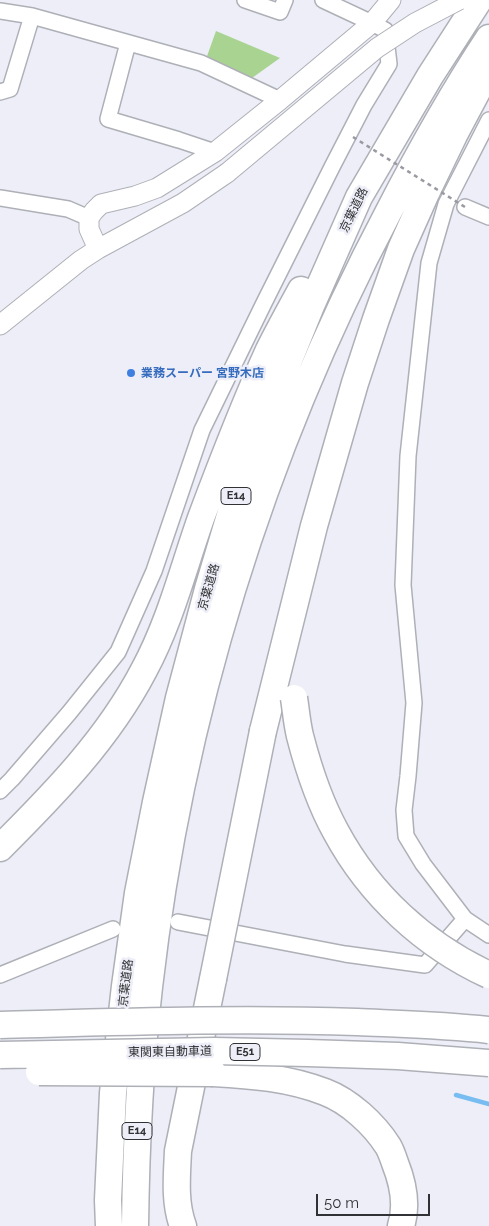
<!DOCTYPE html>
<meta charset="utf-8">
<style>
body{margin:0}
#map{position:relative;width:489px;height:1226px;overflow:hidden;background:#edeef7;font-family:Raleway,sans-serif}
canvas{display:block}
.scale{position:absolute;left:316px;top:1194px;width:114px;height:22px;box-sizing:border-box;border:2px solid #313235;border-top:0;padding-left:6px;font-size:15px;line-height:18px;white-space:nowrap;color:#313235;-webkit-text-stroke:4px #edeef7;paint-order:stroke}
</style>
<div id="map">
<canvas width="489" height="1226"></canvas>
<div class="scale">50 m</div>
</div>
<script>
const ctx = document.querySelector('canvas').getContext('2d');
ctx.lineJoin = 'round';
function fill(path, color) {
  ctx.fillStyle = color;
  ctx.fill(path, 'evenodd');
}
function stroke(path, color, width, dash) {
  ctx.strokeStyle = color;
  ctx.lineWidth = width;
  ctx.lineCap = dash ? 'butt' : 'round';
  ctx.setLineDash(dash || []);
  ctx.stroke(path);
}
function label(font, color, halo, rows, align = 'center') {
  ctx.font = font + ' Raleway,"Noto Sans JP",sans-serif';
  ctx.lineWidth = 5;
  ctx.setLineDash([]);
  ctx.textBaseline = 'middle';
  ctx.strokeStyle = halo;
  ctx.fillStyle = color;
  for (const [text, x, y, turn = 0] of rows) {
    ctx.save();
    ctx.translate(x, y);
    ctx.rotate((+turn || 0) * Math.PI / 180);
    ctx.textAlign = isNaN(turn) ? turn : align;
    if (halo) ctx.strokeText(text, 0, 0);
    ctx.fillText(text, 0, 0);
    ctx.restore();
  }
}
fill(new Path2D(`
 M 216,31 L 280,58 L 252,78 L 206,59 Z`), '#a9d390');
stroke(new Path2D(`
 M 456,1095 L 489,1104`), '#78bdf1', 4.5);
const minor = new Path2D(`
 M 245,0 L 280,12 L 285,0
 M 0,11 L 32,16 L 201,63 L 280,100
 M 128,43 L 108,119 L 179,140 L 215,152
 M 0,92 L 10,89 L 32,16
 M 489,120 L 446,204 L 429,263 L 408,456 L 403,585 L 414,703 L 408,776 L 404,810 L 406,836 L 423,864 L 465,919 L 489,935
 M 0,198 L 68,209 L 89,218
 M 465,207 L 489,217
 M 0,791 L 12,779 L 69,713 L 118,652 L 154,571 L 202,430 L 264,303 L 332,167 L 364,105 L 389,64 L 385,30 L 372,23 L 323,0
 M 178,922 L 345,954 L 425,965 L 465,919
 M 0,975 L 113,929`);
const tertiary = new Path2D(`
 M 98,249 L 89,229 L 89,218 L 94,211 L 101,204 L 135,196 L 157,188 L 215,152 L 280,100 L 372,23 L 391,0
 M 0,325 L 81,260 L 98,249 L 183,203 L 227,173`);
const motorway = new Path2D(`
 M 263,731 L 314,526 L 355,383 L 376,319 L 401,249 L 426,193 L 454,135 L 489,69
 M 0,848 C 54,794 108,739 144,670 C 170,622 183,569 201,518 C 222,462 244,405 269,350 C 279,330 290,310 301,290
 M 213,1073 C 251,1075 289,1078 325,1092 C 349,1101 374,1124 388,1146 C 391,1151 393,1157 395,1163 C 403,1183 408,1204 401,1226
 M 109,1226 L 108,1200 L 113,1093 L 125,986 L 138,893 L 156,802 L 179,698 L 208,589 L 234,502 L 267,414 L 310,308 L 359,197 L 430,76 L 479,0
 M 135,1226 C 136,1146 140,1066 149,987 C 180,717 261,453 388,213 C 419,153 452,94 489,38
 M 183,1226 C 174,1202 177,1175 178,1151 L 213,979`);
stroke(minor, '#aeb0b7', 18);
stroke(tertiary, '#aeb0b7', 21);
stroke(motorway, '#aeb0b7', 29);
stroke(minor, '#fff', 15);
stroke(tertiary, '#fff', 19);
stroke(motorway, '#fff', 26);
const tertiaryBridge = new Path2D(`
 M 227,173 L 377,48 L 415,23 L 459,0`);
const motorwayBridge = new Path2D(`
 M 294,698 C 296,711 297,724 300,736 C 308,767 321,805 336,832 C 370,895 424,945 489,975
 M 213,979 L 263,731
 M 0,1025 C 119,1022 238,1018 357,1022 C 401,1024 445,1025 489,1030
 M 0,1055 L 214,1051 L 308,1053 L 398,1056 L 489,1063
 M 39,1072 L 213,1073`);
stroke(tertiaryBridge, '#aeb0b7', 21, []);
stroke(motorwayBridge, '#aeb0b7', 29, []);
stroke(new Path2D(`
 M 353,137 L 465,207`), '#9a9ba2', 2.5, [4, 4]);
stroke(tertiaryBridge, '#fff', 19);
stroke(motorwayBridge, '#fff', 26);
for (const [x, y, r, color] of [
 [131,373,5,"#3f7fe0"]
]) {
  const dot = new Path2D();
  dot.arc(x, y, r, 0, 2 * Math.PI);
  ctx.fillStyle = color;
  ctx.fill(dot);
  stroke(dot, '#edeef7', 2);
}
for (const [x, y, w] of [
 [236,496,30],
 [245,1052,30],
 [137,1131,30]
]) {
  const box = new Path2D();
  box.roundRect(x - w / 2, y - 8.5, w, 17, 4);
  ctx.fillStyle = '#edeef7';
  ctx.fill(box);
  stroke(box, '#313235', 1);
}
label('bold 11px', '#313235', null, [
 ["E14",236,496],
 ["E51",245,1052],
 ["E14",137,1131]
]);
label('12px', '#313235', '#edeef7', [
 ["京葉道路",354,210,-64],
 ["京葉道路",209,587,-74],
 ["京葉道路",126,983,-83],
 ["東関東自動車道",170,1052,-1]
]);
label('bold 12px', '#366cbe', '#edeef7', [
 ["業務スーパー 宮野木店",141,373]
], 'left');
</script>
